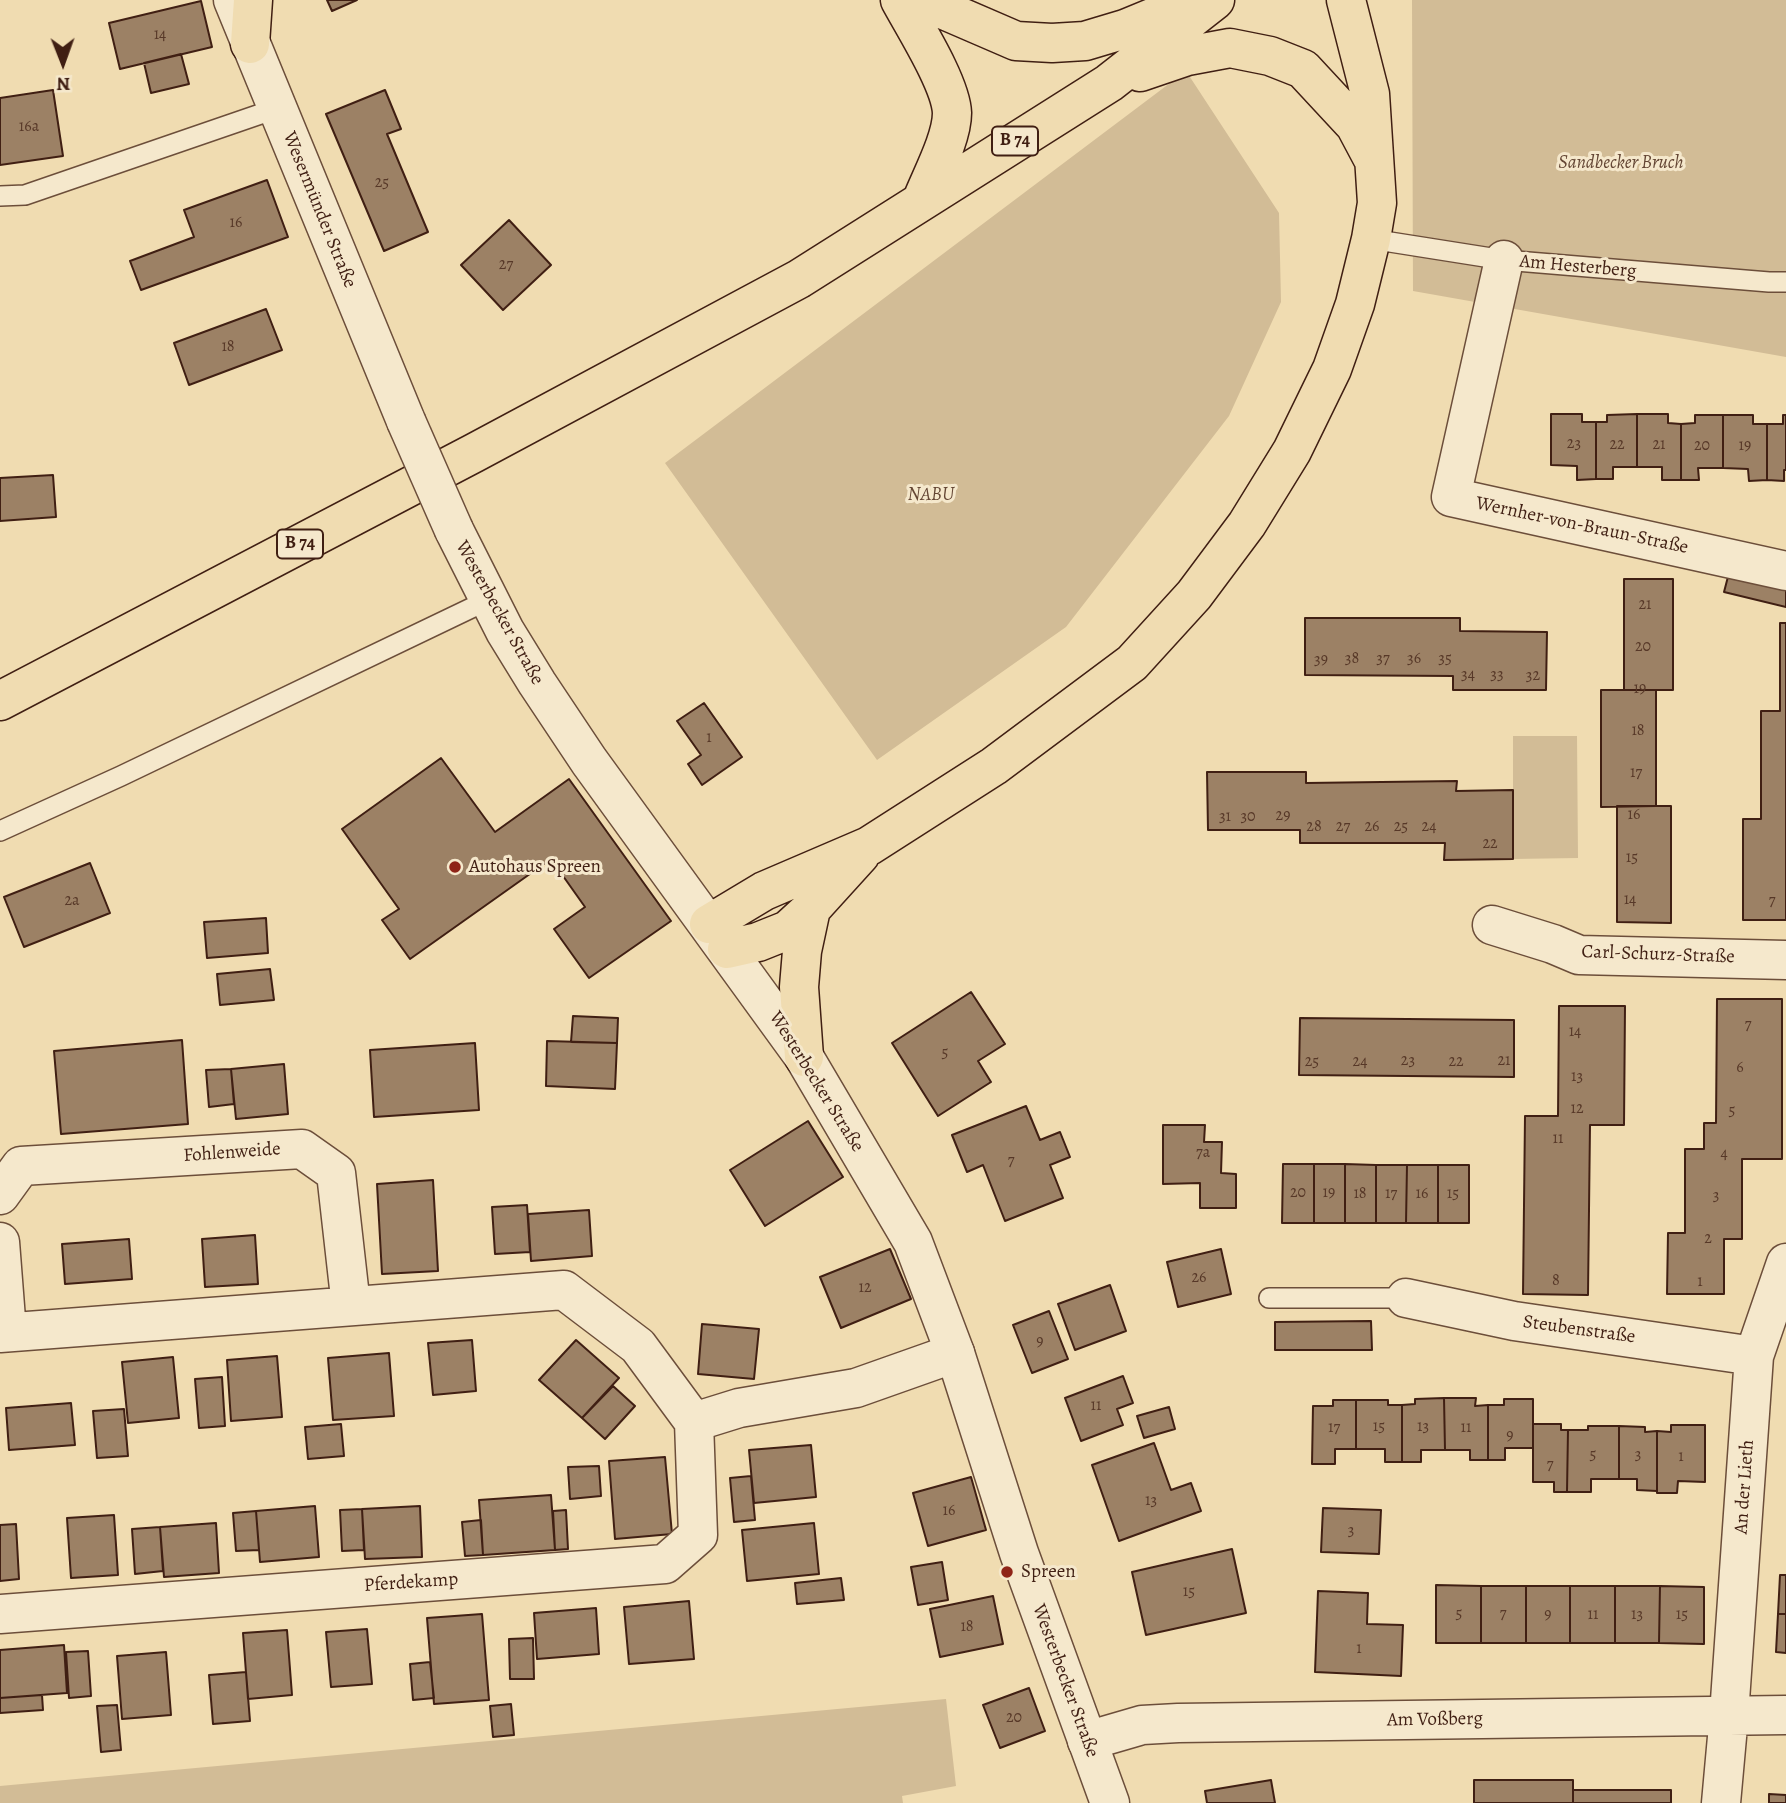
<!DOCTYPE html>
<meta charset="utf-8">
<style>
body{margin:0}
#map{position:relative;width:1786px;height:1803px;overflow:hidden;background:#f0dcb1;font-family:Alegreya,serif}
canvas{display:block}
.north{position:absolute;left:28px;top:28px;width:70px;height:70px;-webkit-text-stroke:5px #f5e8cc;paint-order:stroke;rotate:179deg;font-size:19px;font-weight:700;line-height:28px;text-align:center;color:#401f13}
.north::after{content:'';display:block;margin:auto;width:24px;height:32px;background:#401f13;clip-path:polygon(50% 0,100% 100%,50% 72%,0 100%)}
</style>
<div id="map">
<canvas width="1786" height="1803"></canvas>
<div class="north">N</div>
</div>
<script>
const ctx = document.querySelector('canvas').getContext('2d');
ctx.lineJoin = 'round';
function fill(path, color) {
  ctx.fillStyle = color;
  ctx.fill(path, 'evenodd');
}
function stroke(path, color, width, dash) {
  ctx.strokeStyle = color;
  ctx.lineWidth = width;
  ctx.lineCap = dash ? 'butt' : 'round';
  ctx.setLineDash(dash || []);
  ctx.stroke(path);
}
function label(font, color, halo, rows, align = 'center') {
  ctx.font = font + ' Alegreya,serif';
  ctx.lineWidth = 6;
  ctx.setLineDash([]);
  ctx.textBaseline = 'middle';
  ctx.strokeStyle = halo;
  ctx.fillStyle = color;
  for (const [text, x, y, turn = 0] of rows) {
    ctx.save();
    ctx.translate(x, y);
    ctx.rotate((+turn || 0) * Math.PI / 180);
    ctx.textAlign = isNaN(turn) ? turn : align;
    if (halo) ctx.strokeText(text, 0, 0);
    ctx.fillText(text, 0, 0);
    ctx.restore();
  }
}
fill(new Path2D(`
 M 1412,0 L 1786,0 L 1786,357 L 1413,291 Z
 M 1186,71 L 1279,213 L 1281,302 L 1229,416 L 1066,627 L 877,760 L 665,463 Z
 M 1513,736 L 1577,736 L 1578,858 L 1513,859 Z
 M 946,1699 L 956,1786 L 902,1796 L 903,1803 L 0,1803 L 0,1786 Z`), '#d2bc96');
const building = new Path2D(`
 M 327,0 L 357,0 L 332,11 Z
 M 201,1 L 212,47 L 120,69 L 109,23 Z
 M 181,54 L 189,84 L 151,93 L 144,63 Z
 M 53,90 L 63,156 L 0,165 L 0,98 Z
 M 385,90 L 401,129 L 387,134 L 428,232 L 384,251 L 326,114 Z
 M 267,180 L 288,237 L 141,290 L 130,261 L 194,237 L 184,210 Z
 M 509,220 L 551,265 L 503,310 L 461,265 Z
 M 266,309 L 282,350 L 189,385 L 174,343 Z
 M 1551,414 L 1582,414 L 1582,422 L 1596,422 L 1596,479 L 1577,480 L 1577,466 L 1551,465 Z
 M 1637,414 L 1668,414 L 1668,423 L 1681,424 L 1681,480 L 1662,480 L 1662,467 L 1637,467 Z
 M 1637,414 L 1637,467 L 1613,467 L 1613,479 L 1596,479 L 1596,422 L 1607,422 L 1607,415 Z
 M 1695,415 L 1723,415 L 1723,468 L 1698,468 L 1699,480 L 1681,480 L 1681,424 L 1695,423 Z
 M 1723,415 L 1753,415 L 1753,424 L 1767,424 L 1767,480 L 1749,481 L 1748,469 L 1723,468 Z
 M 1783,415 L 1786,415 L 1786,470 L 1784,470 L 1784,481 L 1767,480 L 1767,424 L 1783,424 Z
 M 53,475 L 56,517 L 0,521 L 0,478 Z
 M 1730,569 L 1786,582 L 1786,607 L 1724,592 Z
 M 1624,579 L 1673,579 L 1673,690 L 1624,690 Z
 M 1305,618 L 1460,618 L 1460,631 L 1547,632 L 1546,690 L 1453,690 L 1453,676 L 1305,675 Z
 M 1780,623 L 1786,623 L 1786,920 L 1743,920 L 1743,819 L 1761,819 L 1761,711 L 1780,711 Z
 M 1601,690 L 1656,690 L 1656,806 L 1601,807 Z
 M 704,703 L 742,757 L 702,785 L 688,764 L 701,755 L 677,721 Z
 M 441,758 L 495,832 L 569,779 L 671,921 L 589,978 L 554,929 L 585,907 L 551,859 L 410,959 L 382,920 L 399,909 L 342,829 Z
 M 1207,772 L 1306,772 L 1306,783 L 1457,781 L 1456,791 L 1513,790 L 1513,859 L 1444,860 L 1445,843 L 1300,843 L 1300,830 L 1208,830 Z
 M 1617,806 L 1671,806 L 1671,923 L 1617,922 Z
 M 90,863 L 110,913 L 24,947 L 4,897 Z
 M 266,918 L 268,953 L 207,958 L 204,922 Z
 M 270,969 L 274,1000 L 220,1005 L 217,974 Z
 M 971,992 L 1005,1044 L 978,1061 L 991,1082 L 938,1116 L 892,1043 Z
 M 1717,999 L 1782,999 L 1782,1159 L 1742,1159 L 1742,1239 L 1724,1239 L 1724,1294 L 1667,1294 L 1668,1233 L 1685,1233 L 1685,1149 L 1704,1149 L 1704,1123 L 1716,1123 Z
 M 1559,1006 L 1625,1006 L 1624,1125 L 1590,1125 L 1588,1295 L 1523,1294 L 1525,1116 L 1558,1116 Z
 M 573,1016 L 618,1018 L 617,1043 L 571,1042 Z
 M 1300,1018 L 1514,1020 L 1514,1077 L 1299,1075 Z
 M 182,1040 L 188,1124 L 61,1134 L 54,1051 Z
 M 547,1041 L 617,1043 L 615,1089 L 546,1086 Z
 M 475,1043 L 479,1110 L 374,1117 L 370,1050 Z
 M 284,1064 L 288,1114 L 236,1119 L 231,1069 Z
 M 231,1069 L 234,1104 L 209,1107 L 206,1070 Z
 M 1026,1106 L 1040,1140 L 1060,1132 L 1070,1157 L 1050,1165 L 1063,1198 L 1005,1221 L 983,1165 L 967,1172 L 952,1135 Z
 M 808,1121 L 843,1177 L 765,1226 L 730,1170 Z
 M 1163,1125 L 1205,1125 L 1204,1142 L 1222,1142 L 1221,1173 L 1236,1174 L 1236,1208 L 1200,1208 L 1200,1183 L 1163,1184 Z
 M 1283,1164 L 1314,1164 L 1314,1223 L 1282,1223 Z
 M 1314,1164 L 1345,1164 L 1345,1223 L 1314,1223 Z
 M 1345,1164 L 1376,1165 L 1376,1223 L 1345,1223 Z
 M 1376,1165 L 1407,1165 L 1406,1223 L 1376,1223 Z
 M 1407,1165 L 1438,1165 L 1438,1223 L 1406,1223 Z
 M 1438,1165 L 1469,1165 L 1469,1223 L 1438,1223 Z
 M 433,1180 L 438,1271 L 382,1274 L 377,1184 Z
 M 527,1205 L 530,1252 L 495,1254 L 492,1207 Z
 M 589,1210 L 592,1256 L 531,1261 L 528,1214 Z
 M 255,1235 L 258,1284 L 205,1287 L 202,1239 Z
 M 129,1239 L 132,1279 L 65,1284 L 62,1244 Z
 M 890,1249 L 911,1299 L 841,1328 L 820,1277 Z
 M 1221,1249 L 1231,1294 L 1178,1307 L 1167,1262 Z
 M 1110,1285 L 1126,1331 L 1075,1350 L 1058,1304 Z
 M 1049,1311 L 1068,1359 L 1032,1373 L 1013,1325 Z
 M 1371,1321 L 1372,1350 L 1275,1350 L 1275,1322 Z
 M 702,1324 L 759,1329 L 754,1379 L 698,1374 Z
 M 472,1340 L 476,1391 L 433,1395 L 428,1343 Z
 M 576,1340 L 619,1378 L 582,1418 L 539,1380 Z
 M 389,1353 L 394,1416 L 333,1420 L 328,1358 Z
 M 277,1356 L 282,1417 L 231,1421 L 227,1360 Z
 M 173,1357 L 179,1418 L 128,1423 L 122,1362 Z
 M 1123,1376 L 1133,1403 L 1117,1409 L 1123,1425 L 1081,1441 L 1065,1398 Z
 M 222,1377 L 225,1426 L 199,1428 L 195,1379 Z
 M 613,1386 L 635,1406 L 605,1439 L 582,1418 Z
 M 1444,1398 L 1476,1398 L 1475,1406 L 1488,1405 L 1488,1460 L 1470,1460 L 1470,1450 L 1445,1450 Z
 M 1444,1398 L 1445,1450 L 1421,1450 L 1421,1462 L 1402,1462 L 1402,1405 L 1415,1404 L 1415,1399 Z
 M 1504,1399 L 1533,1399 L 1533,1448 L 1505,1448 L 1505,1460 L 1488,1460 L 1488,1405 L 1504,1405 Z
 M 1333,1400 L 1356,1400 L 1356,1449 L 1335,1449 L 1335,1464 L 1312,1464 L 1313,1406 L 1333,1406 Z
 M 1356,1400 L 1388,1400 L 1388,1405 L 1402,1405 L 1402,1462 L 1385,1462 L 1385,1449 L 1356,1449 Z
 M 71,1403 L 75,1445 L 9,1450 L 6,1408 Z
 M 1169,1407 L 1175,1429 L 1144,1438 L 1137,1416 Z
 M 124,1409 L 128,1456 L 97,1458 L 93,1411 Z
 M 341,1424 L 344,1456 L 308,1459 L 305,1427 Z
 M 1533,1424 L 1561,1424 L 1561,1430 L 1568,1430 L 1567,1492 L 1554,1492 L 1554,1482 L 1533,1482 Z
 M 1671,1425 L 1705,1425 L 1705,1482 L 1678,1481 L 1677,1493 L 1657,1493 L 1657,1431 L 1671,1432 Z
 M 1588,1426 L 1619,1426 L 1619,1479 L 1591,1479 L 1591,1492 L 1567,1492 L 1568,1430 L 1588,1430 Z
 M 1619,1426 L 1645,1427 L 1645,1432 L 1657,1431 L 1657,1491 L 1637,1490 L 1637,1479 L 1619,1479 Z
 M 1154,1443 L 1171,1490 L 1191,1483 L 1201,1511 L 1119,1541 L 1092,1465 Z
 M 811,1445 L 816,1497 L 754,1503 L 749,1450 Z
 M 665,1457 L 672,1534 L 615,1539 L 609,1461 Z
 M 599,1466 L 601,1496 L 570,1499 L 568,1467 Z
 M 751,1476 L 755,1520 L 734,1522 L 730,1478 Z
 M 971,1477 L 986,1530 L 928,1546 L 913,1493 Z
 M 551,1495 L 555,1550 L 483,1555 L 479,1500 Z
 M 315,1506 L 319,1557 L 260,1562 L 256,1511 Z
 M 420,1506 L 422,1557 L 365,1559 L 362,1509 Z
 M 1323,1508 L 1381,1510 L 1379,1554 L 1321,1552 Z
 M 362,1509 L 364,1550 L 342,1551 L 340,1510 Z
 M 566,1510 L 568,1549 L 555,1550 L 553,1511 Z
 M 256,1511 L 259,1550 L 236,1551 L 233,1513 Z
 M 114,1515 L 118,1575 L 71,1578 L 67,1518 Z
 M 481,1520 L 483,1555 L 465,1556 L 462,1522 Z
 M 216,1523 L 219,1573 L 164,1577 L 160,1527 Z
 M 814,1523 L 819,1574 L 747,1581 L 742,1530 Z
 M 16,1524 L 19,1579 L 0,1581 L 0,1525 Z
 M 160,1527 L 163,1571 L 135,1574 L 132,1529 Z
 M 1232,1549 L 1246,1613 L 1146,1635 L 1132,1572 Z
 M 942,1562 L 948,1600 L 918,1605 L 911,1567 Z
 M 1780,1575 L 1786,1575 L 1786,1614 L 1778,1614 Z
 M 841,1578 L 844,1600 L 797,1604 L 795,1583 Z
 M 1436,1585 L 1481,1586 L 1481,1643 L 1436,1643 Z
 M 1481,1586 L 1526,1586 L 1526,1643 L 1481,1643 Z
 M 1526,1586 L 1570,1586 L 1570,1643 L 1526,1643 Z
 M 1570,1586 L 1615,1586 L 1615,1643 L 1570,1643 Z
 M 1615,1586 L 1660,1586 L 1659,1643 L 1615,1643 Z
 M 1660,1586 L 1704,1587 L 1704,1644 L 1659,1643 Z
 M 1318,1591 L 1368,1593 L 1367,1624 L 1403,1625 L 1401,1676 L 1315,1672 Z
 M 993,1596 L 1003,1644 L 940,1657 L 930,1609 Z
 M 689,1601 L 694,1659 L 629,1664 L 624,1607 Z
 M 596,1608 L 599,1654 L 537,1659 L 534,1613 Z
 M 482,1614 L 489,1700 L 434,1704 L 427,1618 Z
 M 1778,1614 L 1786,1614 L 1786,1653 L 1776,1652 Z
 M 367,1629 L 372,1684 L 331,1687 L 326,1632 Z
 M 287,1630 L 292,1695 L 248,1699 L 243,1633 Z
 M 533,1638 L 534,1679 L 510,1679 L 509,1639 Z
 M 64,1645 L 67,1693 L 0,1698 L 0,1650 Z
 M 88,1651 L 91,1696 L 69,1698 L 66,1652 Z
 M 166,1652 L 171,1715 L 122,1719 L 117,1656 Z
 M 430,1662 L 434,1698 L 413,1700 L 410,1664 Z
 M 246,1672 L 250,1721 L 213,1724 L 209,1675 Z
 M 1029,1688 L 1045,1731 L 1000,1748 L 983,1705 Z
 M 42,1695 L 43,1710 L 0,1713 L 0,1698 Z
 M 511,1704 L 514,1735 L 493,1737 L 490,1706 Z
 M 117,1705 L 121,1750 L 101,1752 L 97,1706 Z
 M 1271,1780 L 1275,1803 L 1207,1803 L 1205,1791 Z
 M 1474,1780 L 1573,1780 L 1573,1803 L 1474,1803 Z
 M 1573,1790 L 1671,1790 L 1671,1803 L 1573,1803 Z
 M 1769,1794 L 1786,1795 L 1786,1803 L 1769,1803 Z`);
fill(building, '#9c8165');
stroke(building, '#401f13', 2);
const service = new Path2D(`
 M 0,196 L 25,195 L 278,108
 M 1371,239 L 1504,260 L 1769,282 L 1786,282
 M 0,831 L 121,776 L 488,600
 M 1269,1298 L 1406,1298`);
const minor = new Path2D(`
 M 1504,260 L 1451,497 L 1786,571
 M 1492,925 L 1553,944 L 1579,955 L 1786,960
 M 0,1195 L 21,1166 L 302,1149 L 336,1173 L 351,1306
 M 0,1242 L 7,1332
 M 1406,1298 L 1514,1321 L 1754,1356
 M 0,1333 L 564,1290 L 638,1346 L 694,1422 L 698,1535 L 665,1564 L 0,1614
 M 694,1422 L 739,1408 L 856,1388 L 955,1353
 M 1087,1741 L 1142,1725 L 1178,1723 L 1786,1715
 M 1721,1803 L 1729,1715 L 1754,1356 L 1786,1263`);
const tertiary = new Path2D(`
 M 233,0 L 406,421
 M 454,530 L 505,631 L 537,683 L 589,761 L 804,1057 L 913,1242 L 955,1353 L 1019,1553 L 1110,1803`);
const primary = new Path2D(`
 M 900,0 C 914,26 951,84 952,113 C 952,138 932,175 922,200
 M 921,0 L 1016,41 L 1052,43 L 1085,41 L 1125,29 L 1193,1
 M 250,44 L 253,0
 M 1140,72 L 1187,56 L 1230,48 L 1270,56 L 1303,69 L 1355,125 L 1372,157
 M 0,701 L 474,453 L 799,279 L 1109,83 L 1215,0
 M 709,924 L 764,891 L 869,846 L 994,766 L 1132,663 L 1194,595 L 1247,524 L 1292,451 L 1332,369 L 1355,304 L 1371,239 L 1377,203 L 1370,94 L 1346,0
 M 727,949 L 758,942 L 788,930 L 811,909
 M 804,1057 L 799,987 L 802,951 L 811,909 L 860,855`);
stroke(service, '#6c4e3a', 22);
stroke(minor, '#6c4e3a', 41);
stroke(tertiary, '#6c4e3a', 41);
stroke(primary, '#401f13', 41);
stroke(service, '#f5e8cc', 19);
stroke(minor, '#f5e8cc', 38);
stroke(tertiary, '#f5e8cc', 38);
stroke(primary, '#f0dcb1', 38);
const tertiaryBridge = new Path2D(`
 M 406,421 L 454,530`);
stroke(tertiaryBridge, '#6c4e3a', 41, []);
stroke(tertiaryBridge, '#f5e8cc', 38);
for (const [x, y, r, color] of [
 [455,867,7,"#8f2418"],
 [1007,1572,7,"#8f2418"]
]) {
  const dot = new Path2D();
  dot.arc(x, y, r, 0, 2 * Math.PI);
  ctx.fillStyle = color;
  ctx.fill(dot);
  stroke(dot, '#f5e8cc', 2.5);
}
label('16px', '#573828', null, [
 ["14",160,35],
 ["16a",29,127],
 ["25",382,183],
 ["16",236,223],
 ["27",506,265],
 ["18",228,347],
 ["23",1574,444],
 ["22",1617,445],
 ["21",1659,445],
 ["20",1702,446],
 ["19",1745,446],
 ["21",1645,605],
 ["20",1643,647],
 ["38",1352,659],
 ["37",1383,659],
 ["36",1414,659],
 ["35",1445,659],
 ["39",1321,660],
 ["34",1468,675],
 ["33",1497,675],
 ["32",1533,676],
 ["19",1640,689],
 ["18",1638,731],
 ["1",709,738],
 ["17",1636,773],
 ["16",1634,815],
 ["29",1283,816],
 ["31",1225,817],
 ["30",1248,817],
 ["28",1314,827],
 ["27",1343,827],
 ["26",1372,827],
 ["25",1401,827],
 ["24",1429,827],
 ["22",1490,844],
 ["15",1632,858],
 ["14",1630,900],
 ["2a",72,901],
 ["7",1772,901],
 ["7",1748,1025],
 ["14",1575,1032],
 ["5",945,1053],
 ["23",1408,1061],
 ["21",1504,1061],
 ["25",1312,1062],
 ["24",1360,1062],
 ["22",1456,1062],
 ["6",1740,1068],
 ["13",1577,1077],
 ["12",1577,1109],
 ["5",1732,1111],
 ["11",1558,1139],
 ["7a",1203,1153],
 ["4",1724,1154],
 ["7",1011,1161],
 ["20",1298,1193],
 ["19",1329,1193],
 ["18",1360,1194],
 ["17",1391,1194],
 ["16",1422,1194],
 ["15",1453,1194],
 ["3",1716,1196],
 ["2",1708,1239],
 ["26",1199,1278],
 ["8",1556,1281],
 ["1",1700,1282],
 ["12",865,1288],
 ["9",1040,1342],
 ["11",1096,1406],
 ["15",1379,1427],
 ["13",1423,1427],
 ["17",1334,1428],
 ["11",1466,1428],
 ["9",1510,1436],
 ["5",1593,1455],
 ["3",1638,1455],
 ["1",1681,1457],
 ["7",1550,1465],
 ["13",1151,1501],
 ["16",949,1511],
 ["3",1351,1531],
 ["15",1189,1592],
 ["5",1459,1614],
 ["7",1503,1614],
 ["9",1548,1615],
 ["11",1593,1615],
 ["13",1637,1615],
 ["15",1682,1615],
 ["18",967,1627],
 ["1",1359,1649],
 ["20",1014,1718]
]);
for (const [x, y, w] of [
 [1015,141,46],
 [300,544,46]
]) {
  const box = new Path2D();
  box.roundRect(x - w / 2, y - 14.5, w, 29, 5);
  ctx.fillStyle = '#f5e8cc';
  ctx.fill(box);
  stroke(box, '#401f13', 2);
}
label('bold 18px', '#401f13', null, [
 ["B 74",1015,141],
 ["B 74",300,544]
]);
label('italic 19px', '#644634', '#f5e8cc', [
 ["Sandbecker Bruch",1621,163],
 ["NABU",931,495]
]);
label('19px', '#401f13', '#f5e8cc', [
 ["Wesermünder Straße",319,210,68],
 ["Am Hesterberg",1578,267,5],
 ["Wernher-von-Braun-Straße",1582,526,12],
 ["Westerbecker Straße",499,613,61],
 ["Carl-Schurz-Straße",1658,955,2],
 ["Westerbecker Straße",816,1082,58],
 ["Fohlenweide",232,1153,-4],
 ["Steubenstraße",1579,1330,8],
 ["An der Lieth",1745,1487,-86],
 ["Pferdekamp",411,1583,-4],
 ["Westerbecker Straße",1065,1681,70],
 ["Am Voßberg",1435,1720,-1]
]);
label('19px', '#401f13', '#f5e8cc', [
 ["Autohaus Spreen",469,867],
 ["Spreen",1021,1572]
], 'left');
</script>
